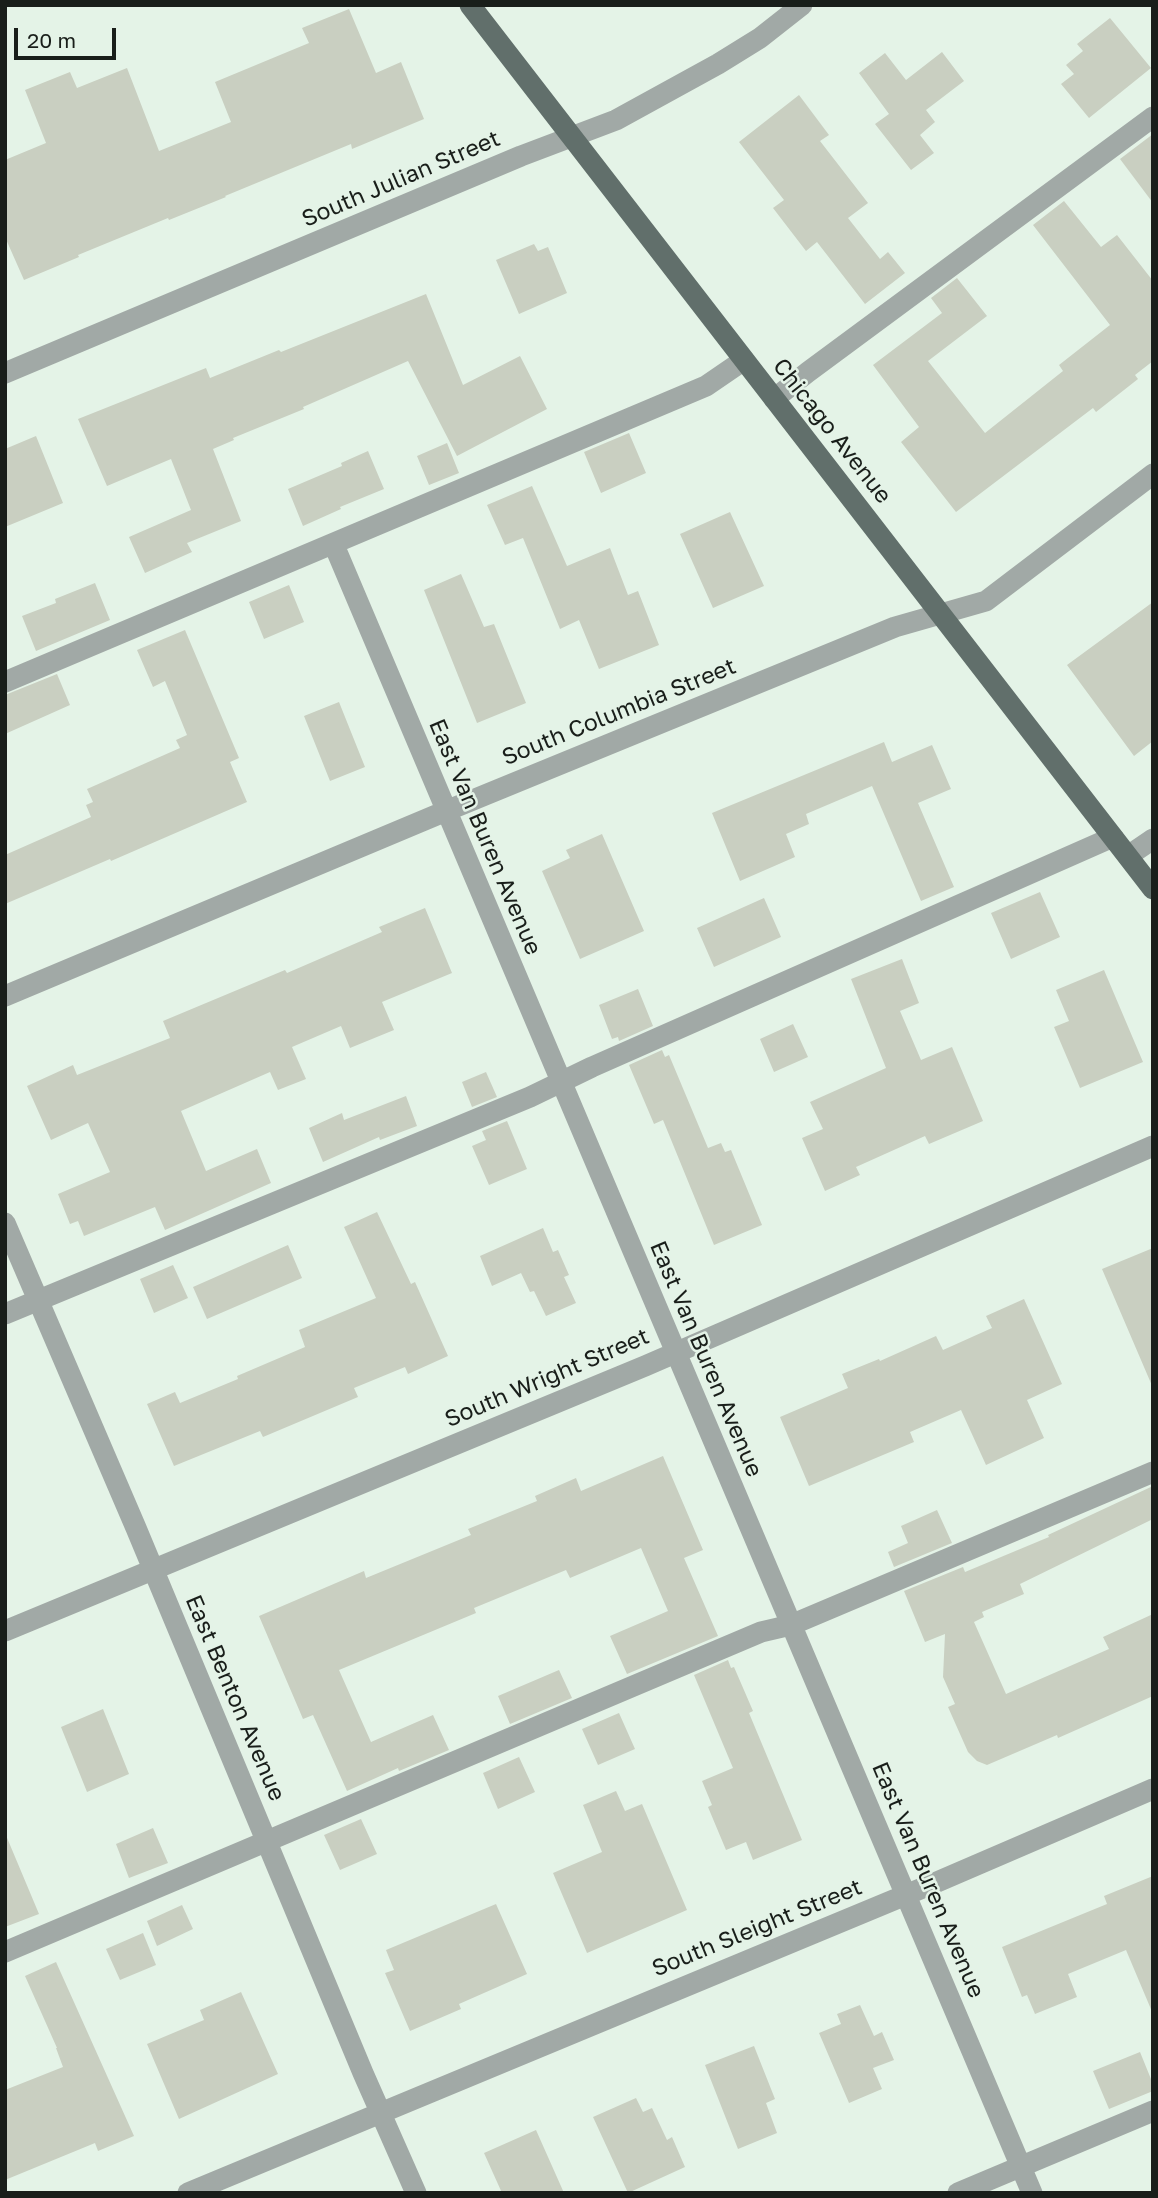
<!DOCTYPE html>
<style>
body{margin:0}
#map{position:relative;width:1158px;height:2198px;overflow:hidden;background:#e4f3e7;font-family:"Golos Text",sans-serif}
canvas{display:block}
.frame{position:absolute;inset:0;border:7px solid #191e1a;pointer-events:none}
.scale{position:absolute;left:14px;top:28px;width:102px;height:32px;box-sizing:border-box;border:4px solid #191e1a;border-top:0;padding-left:9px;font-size:21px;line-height:24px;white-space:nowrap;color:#191e1a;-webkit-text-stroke:5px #e4f3e7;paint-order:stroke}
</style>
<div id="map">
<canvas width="1158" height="2198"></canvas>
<div class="frame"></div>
<div class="scale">20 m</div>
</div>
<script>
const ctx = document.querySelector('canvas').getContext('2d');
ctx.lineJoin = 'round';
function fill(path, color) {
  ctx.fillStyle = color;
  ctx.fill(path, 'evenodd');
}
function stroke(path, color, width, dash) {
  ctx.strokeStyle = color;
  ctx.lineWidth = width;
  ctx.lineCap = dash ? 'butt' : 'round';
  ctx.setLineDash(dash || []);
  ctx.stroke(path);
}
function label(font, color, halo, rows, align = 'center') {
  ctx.font = font + ' "Golos Text",sans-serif';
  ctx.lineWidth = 5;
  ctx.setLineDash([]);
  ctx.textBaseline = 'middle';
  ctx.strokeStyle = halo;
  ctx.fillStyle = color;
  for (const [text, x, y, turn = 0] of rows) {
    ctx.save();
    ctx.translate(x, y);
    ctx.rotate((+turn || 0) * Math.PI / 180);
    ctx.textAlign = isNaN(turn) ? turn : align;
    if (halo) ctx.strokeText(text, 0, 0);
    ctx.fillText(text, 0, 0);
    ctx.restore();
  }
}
fill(new Path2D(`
 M 349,9 L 376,73 L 401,62 L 424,119 L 352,149 L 351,144 L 225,196 L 226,197 L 169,220 L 168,218 L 78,255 L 79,257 L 24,280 L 5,237 L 5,160 L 46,143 L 25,90 L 70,72 L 77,88 L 127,68 L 159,151 L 231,122 L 215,82 L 309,43 L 302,28 Z
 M 1110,18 L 1151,68 L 1089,118 L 1061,84 L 1074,74 L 1066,65 L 1083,51 L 1077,44 Z
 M 942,52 L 964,81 L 926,110 L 935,122 L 920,135 L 934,153 L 911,170 L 875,124 L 889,114 L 859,73 L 885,53 L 906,80 Z
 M 799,95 L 829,135 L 820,141 L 868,203 L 848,218 L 880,259 L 888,252 L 905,273 L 865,304 L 817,242 L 806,251 L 773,208 L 784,200 L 739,142 Z
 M 1153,134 L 1153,203 L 1120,159 Z
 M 1064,201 L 1101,247 L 1117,235 L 1153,281 L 1153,361 L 1135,375 L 1138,379 L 1096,412 L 1093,408 L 956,512 L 901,442 L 919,427 L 873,365 L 942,313 L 931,298 L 957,278 L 987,316 L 928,361 L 985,433 L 1063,371 L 1059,365 L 1110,325 L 1033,225 Z
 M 534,244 L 538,251 L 548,247 L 567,293 L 519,314 L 496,260 Z
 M 426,294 L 463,385 L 520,356 L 547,409 L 457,456 L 408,361 L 303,407 L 304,409 L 233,438 L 234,440 L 213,449 L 241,521 L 187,543 L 192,552 L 145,573 L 129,537 L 191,510 L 171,459 L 107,486 L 78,419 L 206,368 L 210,378 L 279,350 L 281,352 Z
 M 629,433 L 646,473 L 601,493 L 584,452 Z
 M 36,436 L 63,503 L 5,527 L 5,449 Z
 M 447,443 L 459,473 L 429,485 L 417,456 Z
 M 368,451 L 384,489 L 340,507 L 341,509 L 303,526 L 288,489 L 342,466 L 341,463 Z
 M 532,486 L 567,566 L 610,548 L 628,595 L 638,591 L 659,645 L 599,669 L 579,620 L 560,629 L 523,538 L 505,545 L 487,505 Z
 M 730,512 L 764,586 L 713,608 L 680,534 Z
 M 461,574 L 484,627 L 494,624 L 526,703 L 477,723 L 424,590 Z
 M 95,583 L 110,620 L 36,651 L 22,616 L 56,603 L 55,599 Z
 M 289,585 L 304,622 L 264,639 L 249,602 Z
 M 1153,602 L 1153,741 L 1134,756 L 1067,665 Z
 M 185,630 L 239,758 L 230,762 L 247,802 L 111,861 L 110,859 L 5,904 L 5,855 L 91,817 L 86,805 L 93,802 L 87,789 L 180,748 L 176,740 L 187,735 L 165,681 L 153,687 L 137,650 Z
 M 57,674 L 70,705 L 5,734 L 5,695 Z
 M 339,702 L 365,767 L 330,781 L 304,716 Z
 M 884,742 L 892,762 L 932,745 L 951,789 L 918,803 L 954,887 L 921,901 L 872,786 L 806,814 L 809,824 L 786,834 L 795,857 L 740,881 L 712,813 Z
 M 602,834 L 644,931 L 580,959 L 542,871 L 570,858 L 566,850 Z
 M 1040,892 L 1060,937 L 1011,959 L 991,913 Z
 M 764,898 L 781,937 L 714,967 L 697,928 Z
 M 425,908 L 452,973 L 382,1002 L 394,1030 L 350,1048 L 341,1026 L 292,1047 L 306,1079 L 278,1090 L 270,1072 L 181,1111 L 206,1171 L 257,1149 L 271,1183 L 165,1230 L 155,1207 L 84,1236 L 78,1221 L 70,1224 L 58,1194 L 110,1172 L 88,1123 L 51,1140 L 27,1086 L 73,1065 L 77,1075 L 170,1038 L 163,1021 L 285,970 L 287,973 L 382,932 L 379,927 Z
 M 902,959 L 919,1003 L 900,1011 L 921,1060 L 952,1047 L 983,1121 L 929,1144 L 925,1136 L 856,1167 L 860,1175 L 825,1191 L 802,1138 L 823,1129 L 810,1102 L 886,1068 L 851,979 Z
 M 1104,970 L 1143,1062 L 1080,1088 L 1054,1027 L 1069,1021 L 1056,990 Z
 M 638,989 L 653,1026 L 619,1041 L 618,1037 L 612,1039 L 599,1005 Z
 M 793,1024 L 808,1057 L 774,1072 L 760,1039 Z
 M 662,1050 L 665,1057 L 669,1055 L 708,1148 L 721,1143 L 725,1152 L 731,1150 L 762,1225 L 714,1245 L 663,1120 L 654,1124 L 629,1065 Z
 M 486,1072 L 497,1097 L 472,1107 L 462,1082 Z
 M 406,1096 L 417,1126 L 380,1140 L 379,1137 L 323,1162 L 309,1128 L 342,1113 L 344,1120 Z
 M 507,1121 L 527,1169 L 489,1185 L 472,1146 L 486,1140 L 482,1131 Z
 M 377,1212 L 411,1284 L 415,1282 L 448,1356 L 408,1374 L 405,1367 L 354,1388 L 358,1397 L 263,1437 L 260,1431 L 174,1466 L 147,1404 L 175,1392 L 180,1403 L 238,1379 L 237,1376 L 305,1347 L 299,1330 L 376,1298 L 344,1227 Z
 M 543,1228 L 553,1252 L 558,1250 L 569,1275 L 564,1277 L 576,1303 L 546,1316 L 534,1291 L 530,1292 L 521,1273 L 492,1286 L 480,1256 Z
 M 288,1245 L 302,1278 L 207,1319 L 193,1287 Z
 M 1153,1248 L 1153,1388 L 1102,1269 Z
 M 173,1265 L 188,1298 L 154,1313 L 140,1279 Z
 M 1024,1299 L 1062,1384 L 1027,1400 L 1044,1438 L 986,1465 L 961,1410 L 910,1432 L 914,1442 L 809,1486 L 780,1417 L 848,1388 L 842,1374 L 879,1359 L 880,1361 L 936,1336 L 943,1350 L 992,1328 L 986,1316 Z
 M 663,1456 L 703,1550 L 684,1558 L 718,1636 L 627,1674 L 610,1636 L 668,1611 L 641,1548 L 570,1578 L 566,1570 L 474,1608 L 476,1613 L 339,1670 L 371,1742 L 433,1715 L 449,1750 L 399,1771 L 398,1768 L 347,1791 L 313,1715 L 303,1719 L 259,1616 L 364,1571 L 366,1578 L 471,1535 L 468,1529 L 537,1501 L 535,1496 L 576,1478 L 581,1491 Z
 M 1153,1486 L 1153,1519 L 1020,1584 L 1024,1594 L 982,1612 L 984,1617 L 974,1622 L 1006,1694 L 1109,1649 L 1103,1637 L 1153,1614 L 1153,1696 L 1058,1738 L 1057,1735 L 987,1765 L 977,1761 L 968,1752 L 948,1707 L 955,1704 L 943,1677 L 945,1634 L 925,1642 L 904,1591 L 963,1567 L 965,1572 L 1049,1537 L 1048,1535 Z
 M 937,1510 L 952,1543 L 894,1567 L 888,1552 L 908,1543 L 901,1526 Z
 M 728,1660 L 731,1668 L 734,1667 L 753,1711 L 749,1713 L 802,1840 L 753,1860 L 746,1842 L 726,1850 L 708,1807 L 712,1805 L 702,1781 L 733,1768 L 694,1675 Z
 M 559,1670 L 572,1698 L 510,1724 L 498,1696 Z
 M 103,1709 L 129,1774 L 87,1792 L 61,1727 Z
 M 619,1713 L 635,1749 L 598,1765 L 582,1729 Z
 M 519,1757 L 535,1792 L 498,1809 L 483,1773 Z
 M 616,1791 L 625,1811 L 642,1804 L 687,1910 L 587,1953 L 553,1873 L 602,1852 L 583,1805 Z
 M 361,1819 L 377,1854 L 340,1870 L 324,1835 Z
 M 153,1828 L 168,1863 L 129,1878 L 116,1844 Z
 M 5,1833 L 39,1914 L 5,1927 Z
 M 1153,1876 L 1153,2014 L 1126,1950 L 1068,1974 L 1077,1997 L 1035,2014 L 1027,1995 L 1022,1997 L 1002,1947 L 1107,1904 L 1104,1896 Z
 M 496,1904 L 527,1974 L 459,2004 L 461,2009 L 410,2031 L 385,1973 L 394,1970 L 386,1950 Z
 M 182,1905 L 193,1929 L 157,1946 L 147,1921 Z
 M 143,1933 L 156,1965 L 120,1980 L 106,1949 Z
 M 56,1962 L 134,2136 L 98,2151 L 95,2143 L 5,2180 L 5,2090 L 63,2067 L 56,2048 L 57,2048 L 25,1976 Z
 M 241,1992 L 278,2074 L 179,2119 L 147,2044 L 204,2020 L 200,2010 Z
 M 860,2005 L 874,2036 L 882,2032 L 894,2060 L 873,2068 L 882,2089 L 849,2103 L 819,2033 L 841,2024 L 837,2014 Z
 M 754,2046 L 775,2099 L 766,2103 L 777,2133 L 738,2149 L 705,2065 Z
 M 1140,2052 L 1153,2084 L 1153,2091 L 1109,2109 L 1093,2071 Z
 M 636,2098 L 643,2112 L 652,2108 L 667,2140 L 672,2137 L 685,2167 L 628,2193 L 593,2117 Z
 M 536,2130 L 564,2193 L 502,2193 L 484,2153 Z`), '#c9cfc1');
stroke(new Path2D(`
 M 5,373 L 521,156 L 616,120 L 718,64 L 760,38 L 802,5
 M 774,399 L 808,372 L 1153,117
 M 334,545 L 1032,2193
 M 5,682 L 706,386 L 744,360
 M 1128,856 L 1153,839
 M 5,996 L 446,811 L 895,627 L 986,601 L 1153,474
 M 5,1223 L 136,1528 L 363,2073 L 416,2193
 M 5,1314 L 530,1097 L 592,1067 L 1113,837
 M 5,1631 L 645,1366 L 1153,1146
 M 5,1952 L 761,1632 L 791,1625 L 1153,1472
 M 188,2193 L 937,1882 L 1153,1789
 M 958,2193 L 1153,2111`), '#a1a9a6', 21);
stroke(new Path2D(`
 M 470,5 L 1153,889`), '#616f6b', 21);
label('23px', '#191e1a', '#e4f3e7', [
 ["South Julian Street",401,179,-23],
 ["Chicago Avenue",832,431,52],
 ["South Columbia Street",619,712,-22],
 ["East Van Buren Avenue",485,837,67],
 ["East Van Buren Avenue",706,1359,67],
 ["South Wright Street",547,1378,-23],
 ["East Benton Avenue",235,1698,67],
 ["East Van Buren Avenue",928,1880,67],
 ["South Sleight Street",757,1928,-22]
]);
</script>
